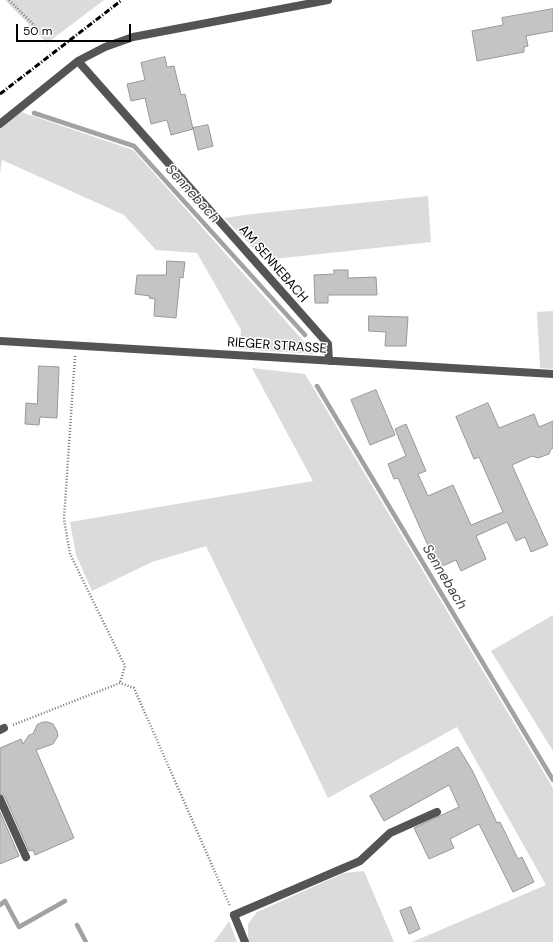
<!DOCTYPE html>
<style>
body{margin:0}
#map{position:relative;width:553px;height:942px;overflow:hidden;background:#fff;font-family:"DM Sans",sans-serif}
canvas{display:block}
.scale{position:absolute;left:16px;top:24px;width:115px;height:18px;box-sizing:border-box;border:2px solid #000;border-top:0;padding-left:5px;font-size:12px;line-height:14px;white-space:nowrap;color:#000;-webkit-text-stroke:3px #fff;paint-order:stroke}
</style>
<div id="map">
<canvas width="553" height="942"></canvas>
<div class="scale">50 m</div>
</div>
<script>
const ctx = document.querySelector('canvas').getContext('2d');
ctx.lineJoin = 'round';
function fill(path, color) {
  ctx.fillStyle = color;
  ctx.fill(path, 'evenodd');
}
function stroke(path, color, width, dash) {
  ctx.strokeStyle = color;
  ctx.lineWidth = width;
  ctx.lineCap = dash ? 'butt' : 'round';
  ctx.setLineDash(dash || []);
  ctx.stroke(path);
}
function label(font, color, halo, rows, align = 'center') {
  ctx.font = font + ' "DM Sans",sans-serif';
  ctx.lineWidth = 3;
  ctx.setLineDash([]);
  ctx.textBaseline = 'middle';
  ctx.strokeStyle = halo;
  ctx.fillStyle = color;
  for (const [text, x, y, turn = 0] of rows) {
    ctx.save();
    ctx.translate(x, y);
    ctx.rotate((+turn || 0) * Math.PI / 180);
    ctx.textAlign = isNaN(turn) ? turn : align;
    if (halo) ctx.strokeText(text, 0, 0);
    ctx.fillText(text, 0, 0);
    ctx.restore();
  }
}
fill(new Path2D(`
 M 5,0 L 104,0 L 47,43 Z
 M 21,112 L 133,150 L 315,354 L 240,349 L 241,330 L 197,253 L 156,250 L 124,215 L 2,160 L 0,174 L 0,129 Z
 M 428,196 L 431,242 L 265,260 L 224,218 L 252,214 Z
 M 553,311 L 553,369 L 540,368 L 537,312 Z
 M 252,368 L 305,374 L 553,788 L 553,942 L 412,942 L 546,885 L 457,727 L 328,798 L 206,546 L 152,562 L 92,591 L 76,555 L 70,522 L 313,481 Z
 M 553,615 L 553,751 L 491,651 Z
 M 364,871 L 394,942 L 248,942 L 248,924 L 257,912 L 344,873 Z
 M 229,921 L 237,942 L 214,942 Z`), '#dbdbdb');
stroke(new Path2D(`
 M 34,113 L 134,146 L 305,335
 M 317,386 L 553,780
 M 0,905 L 5,901 L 19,927 L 65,901
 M 77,925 L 86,942`), '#a2a2a2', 4.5);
const building = new Path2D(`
 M 553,9 L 553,31 L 526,36 L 528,46 L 524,47 L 524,52 L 477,61 L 472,31 L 503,25 L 502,18 Z
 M 165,57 L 167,67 L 174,66 L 181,95 L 185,94 L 193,129 L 171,135 L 167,120 L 151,124 L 145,98 L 131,101 L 127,84 L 145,80 L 141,63 Z
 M 208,125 L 213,146 L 198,150 L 193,128 Z
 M 167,261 L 185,262 L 183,278 L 180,277 L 176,318 L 154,316 L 155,299 L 149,298 L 150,296 L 135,294 L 137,275 L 166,275 Z
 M 334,270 L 348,270 L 348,278 L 376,277 L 377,295 L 328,295 L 328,303 L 315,303 L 314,275 L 334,274 Z
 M 369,316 L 408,317 L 406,346 L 385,346 L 386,332 L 369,331 Z
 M 39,366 L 59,367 L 57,418 L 40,417 L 39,425 L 25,424 L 26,403 L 37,404 Z
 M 376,390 L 395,435 L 370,445 L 351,400 Z
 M 488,403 L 499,428 L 534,414 L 539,427 L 553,421 L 553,448 L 551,449 L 549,454 L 538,458 L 532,456 L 512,465 L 548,545 L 531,552 L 525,537 L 516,541 L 507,522 L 476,536 L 486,559 L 461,571 L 456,560 L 438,568 L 398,478 L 394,479 L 388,464 L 406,456 L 395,429 L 406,424 L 426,471 L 418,474 L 428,496 L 453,485 L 471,525 L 503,512 L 479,457 L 474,459 L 456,417 Z
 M 43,722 L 48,722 L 53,724 L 57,731 L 58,736 L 53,744 L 36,750 L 74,838 L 35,855 L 33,850 L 29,851 L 5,797 L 0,794 L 0,748 L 21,739 L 23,744 L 29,735 L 33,734 L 37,725 Z
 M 458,747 L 472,770 L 497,823 L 500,822 L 518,859 L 522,857 L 534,882 L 513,892 L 479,824 L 450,839 L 454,848 L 429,859 L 414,828 L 459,807 L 449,785 L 384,821 L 370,796 Z
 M 0,812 L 19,856 L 0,864 Z
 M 411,907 L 420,929 L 409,934 L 400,911 Z`);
fill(building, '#c4c4c4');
stroke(building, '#989898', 1);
stroke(new Path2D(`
 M 9,0 L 39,30
 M 75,356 L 64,519 L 70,554 L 125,666 L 120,683
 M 13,725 L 120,683 L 134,688 L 230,906`), '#767676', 2.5, [1, 2]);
stroke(new Path2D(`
 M 0,799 L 26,857
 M 234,915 L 360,861 L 390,833 L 437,812`), '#545454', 8);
stroke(new Path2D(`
 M 78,61 L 328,344 L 329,361
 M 0,124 L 78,61 L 105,47 L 133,37 L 328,0
 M 0,341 L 553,374
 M 0,730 L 4,728
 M 234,915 L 245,942`), '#545454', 8);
stroke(new Path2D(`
 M 0,94 L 122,0`), '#000', 3, [6, 2, 1, 2]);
label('13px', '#000', '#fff', [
 ["AM SENNEBACH",273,264,49],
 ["RIEGER STRASSE",277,346,4]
]);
label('italic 14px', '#434343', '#fff', [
 ["Sennebach",192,194,48],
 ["Sennebach",444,577,59]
]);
</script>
